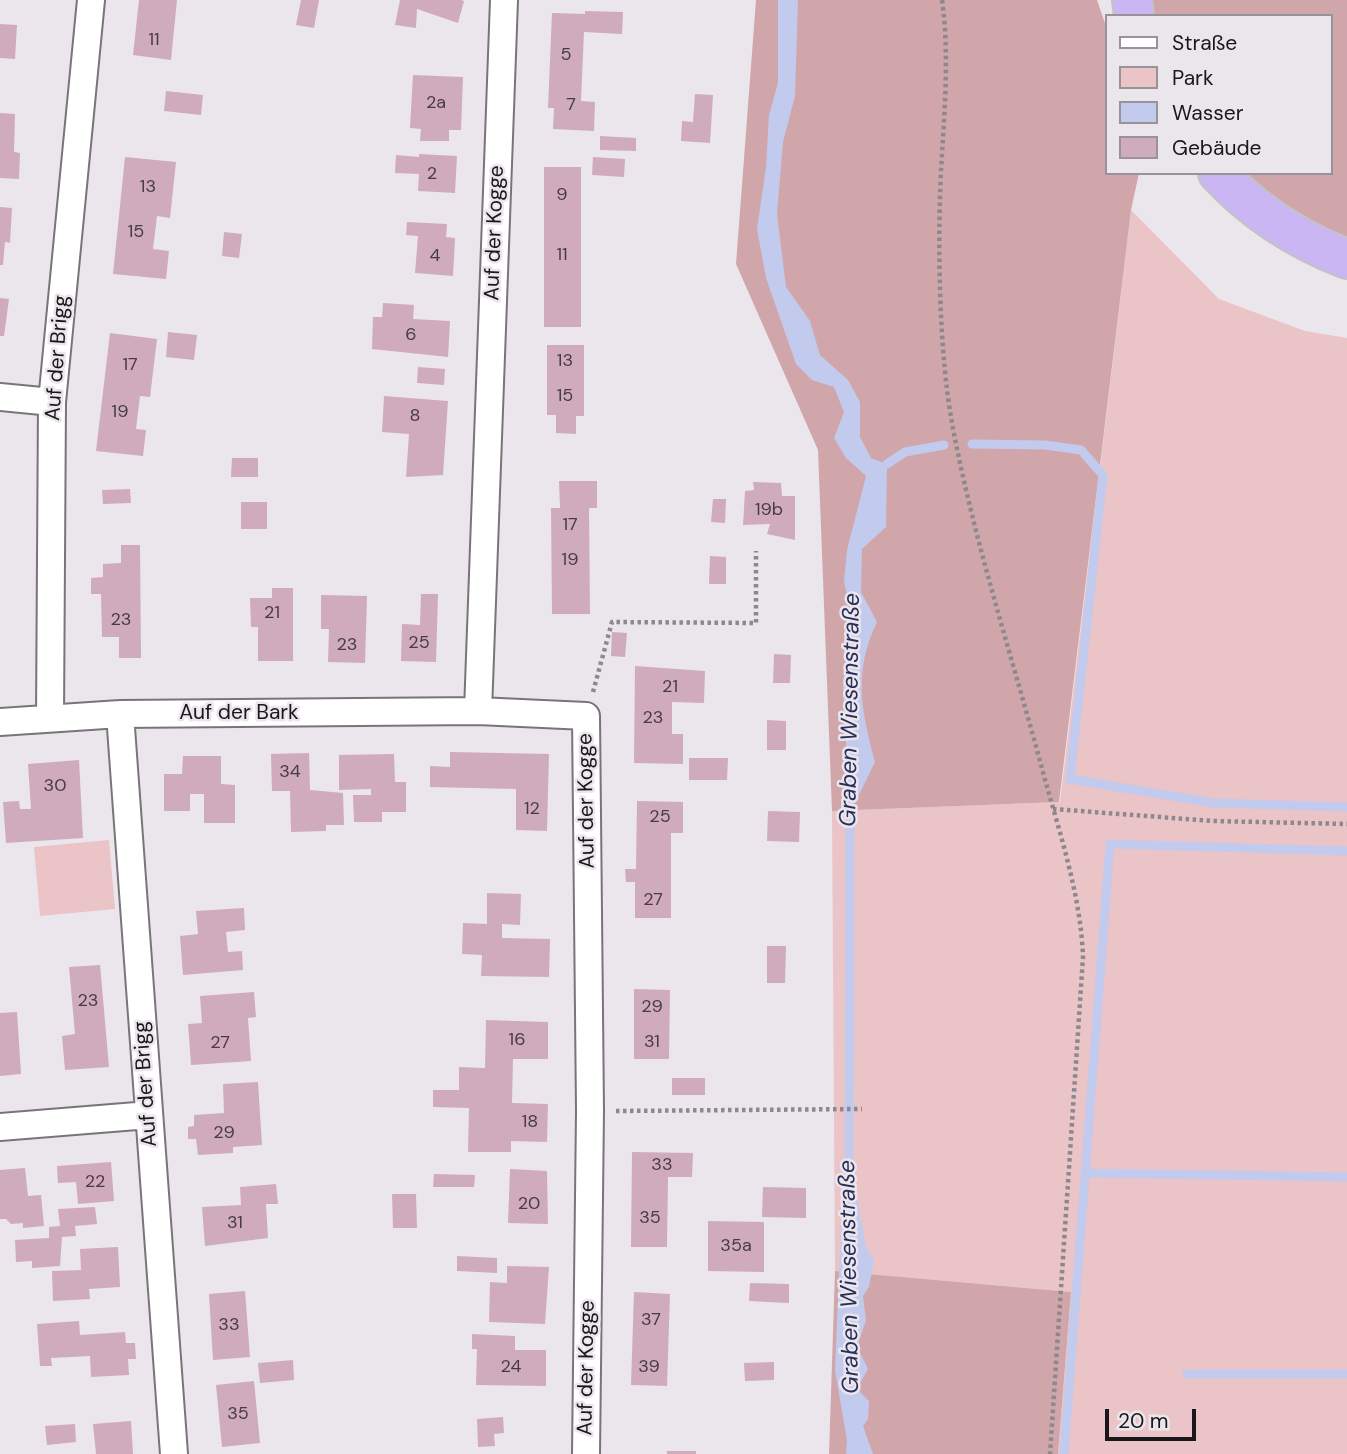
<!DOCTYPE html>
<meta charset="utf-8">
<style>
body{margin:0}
#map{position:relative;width:1347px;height:1454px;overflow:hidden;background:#ebe6ec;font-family:"DM Sans",sans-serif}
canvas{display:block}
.legend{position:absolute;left:1105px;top:14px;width:228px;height:161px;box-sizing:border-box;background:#ebe6ec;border:2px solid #979398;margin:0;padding:9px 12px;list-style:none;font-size:21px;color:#191719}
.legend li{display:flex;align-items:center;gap:14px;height:35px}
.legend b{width:35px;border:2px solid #979398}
.scale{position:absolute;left:1105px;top:1409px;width:91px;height:32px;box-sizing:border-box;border:4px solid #191719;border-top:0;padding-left:9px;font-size:21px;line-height:24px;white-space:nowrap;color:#191719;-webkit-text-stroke:5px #ebe6ec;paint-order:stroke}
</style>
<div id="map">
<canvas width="1347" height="1454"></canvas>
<ul class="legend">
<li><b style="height:9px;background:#fff"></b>Straße</li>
<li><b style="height:19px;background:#ebc4c7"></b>Park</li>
<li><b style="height:19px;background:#c2caed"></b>Wasser</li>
<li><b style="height:19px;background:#d0abbd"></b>Gebäude</li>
</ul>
<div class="scale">20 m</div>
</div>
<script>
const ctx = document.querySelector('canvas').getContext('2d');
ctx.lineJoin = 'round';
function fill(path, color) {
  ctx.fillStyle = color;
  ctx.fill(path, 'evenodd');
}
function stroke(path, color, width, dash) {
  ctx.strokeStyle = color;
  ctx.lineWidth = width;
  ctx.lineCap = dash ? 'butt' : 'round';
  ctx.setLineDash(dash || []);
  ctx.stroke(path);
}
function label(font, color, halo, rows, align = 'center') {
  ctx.font = font + ' "DM Sans",sans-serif';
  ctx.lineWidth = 5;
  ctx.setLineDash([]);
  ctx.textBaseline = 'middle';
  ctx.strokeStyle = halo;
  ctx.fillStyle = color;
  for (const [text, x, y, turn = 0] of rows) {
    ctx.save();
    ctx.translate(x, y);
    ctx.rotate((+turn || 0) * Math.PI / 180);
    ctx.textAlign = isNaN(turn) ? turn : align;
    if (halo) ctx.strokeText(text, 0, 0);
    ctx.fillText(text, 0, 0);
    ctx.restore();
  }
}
fill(new Path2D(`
 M 1131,210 L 1219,299 L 1305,331 L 1347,338 L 1347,1454 L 1058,1454 L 1071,1292 L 835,1271 L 832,811 L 1060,802 Z
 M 109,840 L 115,909 L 40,916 L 34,847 Z`), '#ebc4c7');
fill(new Path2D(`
 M 756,0 L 1097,0 L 1107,29 L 1107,173 L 1139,173 L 1131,210 L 1059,802 L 832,811 L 818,450 L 736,264 Z
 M 1150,0 L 1347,0 L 1347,240 L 1321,231 L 1250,183 L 1241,173 L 1331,173 L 1331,16 L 1152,16 Z
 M 835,1271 L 1071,1292 L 1058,1454 L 829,1454 Z`), '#d0a6aa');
fill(new Path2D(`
 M 778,0 L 798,0 L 795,96 L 783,142 L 777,214 L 786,287 L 810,321 L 820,355 L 848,380 L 860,402 L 860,437 L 871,458 L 887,464 L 886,527 L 862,549 L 861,592 L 877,622 C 853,672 861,709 875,762 L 855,803 L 849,801 L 843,685 L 852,615 L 844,582 L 847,550 L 866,476 L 846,458 L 834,438 L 844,412 L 834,387 L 812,380 L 796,364 L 766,278 L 757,229 L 766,167 L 769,115 L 778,83 Z
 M 849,1195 L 858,1201 L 866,1247 L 874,1260 L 869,1287 L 863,1296 L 866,1320 L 857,1347 L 868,1369 L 859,1385 L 860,1392 L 869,1401 L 868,1419 L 863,1426 L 873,1454 L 846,1454 L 847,1441 L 835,1370 L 842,1200 Z`), '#c2caed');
stroke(new Path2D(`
 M 972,444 L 1045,445 L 1081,450 L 1103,475 L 1070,779 L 1214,803 L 1347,807
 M 887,464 L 905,452 L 944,445
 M 1085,1173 L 1347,1177
 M 849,1204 L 850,791
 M 1187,1374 L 1347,1374
 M 1064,1454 L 1110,844 L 1347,851`), '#c2caed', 9);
fill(new Path2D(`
 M 139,0 L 177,0 L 171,60 L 133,55 Z
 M 301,0 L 319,0 L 314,28 L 296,25 Z
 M 400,0 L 461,0 L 464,1 L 458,23 L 417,9 L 416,28 L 395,25 Z
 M 585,11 L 623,12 L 622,34 L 584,32 L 581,101 L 595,102 L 594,131 L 553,129 L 554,108 L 548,108 L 552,13 L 585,14 Z
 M 0,24 L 17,25 L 15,59 L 0,58 Z
 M 413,75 L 463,77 L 461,130 L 449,130 L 449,141 L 420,141 L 421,129 L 410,128 Z
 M 166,91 L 203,95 L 201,115 L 164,111 Z
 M 695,94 L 713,95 L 710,143 L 681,141 L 682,121 L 693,122 Z
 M 0,113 L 15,114 L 14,152 L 20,153 L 19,179 L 0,178 Z
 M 600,136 L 636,138 L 636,151 L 600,150 Z
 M 419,154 L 457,156 L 455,193 L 418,191 L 419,174 L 395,173 L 396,155 L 419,157 Z
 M 125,157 L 176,162 L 170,218 L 157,216 L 153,249 L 169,251 L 166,279 L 113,274 Z
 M 593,157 L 625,159 L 624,177 L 592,175 Z
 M 544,167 L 581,167 L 581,327 L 544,327 Z
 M 0,207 L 12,208 L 10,243 L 5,242 L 3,265 L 0,265 Z
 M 407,222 L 447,224 L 446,237 L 455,238 L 453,276 L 415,273 L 418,236 L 406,235 Z
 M 224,232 L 242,234 L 239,258 L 222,256 Z
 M 0,298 L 9,299 L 4,336 L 0,336 Z
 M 383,303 L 414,305 L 413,319 L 450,321 L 448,357 L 372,349 L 373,317 L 382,317 Z
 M 168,332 L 197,335 L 194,360 L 166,357 Z
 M 110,333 L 157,339 L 150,397 L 140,396 L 136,429 L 146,430 L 143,456 L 96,451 Z
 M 547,345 L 584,345 L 584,416 L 576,416 L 576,434 L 556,433 L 556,415 L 547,415 Z
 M 418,367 L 445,369 L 444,385 L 417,383 Z
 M 384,396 L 448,401 L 443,475 L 406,477 L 409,434 L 382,432 Z
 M 232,458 L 258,458 L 258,477 L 231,477 Z
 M 559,481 L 597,481 L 597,508 L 589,508 L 590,614 L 552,614 L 551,508 L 560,508 Z
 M 753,482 L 781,483 L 782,496 L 795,496 L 795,540 L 767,534 L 770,524 L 743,525 L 745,491 L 754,490 Z
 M 130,489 L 131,503 L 103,504 L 102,490 Z
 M 713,499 L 726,499 L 725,523 L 711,522 Z
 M 241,502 L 267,502 L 267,529 L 241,529 Z
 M 121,545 L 140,545 L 141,658 L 119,658 L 119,637 L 102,637 L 101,594 L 91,594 L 91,578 L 103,577 L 103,564 L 121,563 Z
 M 710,556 L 726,557 L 726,584 L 709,584 Z
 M 272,588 L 293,588 L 293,661 L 258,661 L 258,627 L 251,627 L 250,598 L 272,598 Z
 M 421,594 L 438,594 L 436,662 L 401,661 L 402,624 L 420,625 Z
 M 321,595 L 367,596 L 365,663 L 328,662 L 329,629 L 321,629 Z
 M 612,632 L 627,633 L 625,657 L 611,656 Z
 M 774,654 L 791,655 L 790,683 L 773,683 Z
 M 635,666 L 705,671 L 704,703 L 672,702 L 672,734 L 683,734 L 683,764 L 634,763 Z
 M 767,720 L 786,721 L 786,750 L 767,750 Z
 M 450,752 L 549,754 L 547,831 L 516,830 L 516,789 L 430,787 L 430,766 L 450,767 Z
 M 309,753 L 310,790 L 343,793 L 344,825 L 326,825 L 326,831 L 291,832 L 290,791 L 272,791 L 271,754 Z
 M 394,754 L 395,782 L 406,782 L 406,812 L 382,812 L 382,822 L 354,822 L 353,795 L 371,795 L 371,789 L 339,790 L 339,755 Z
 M 183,756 L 221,756 L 221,784 L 235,785 L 235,823 L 204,823 L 204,794 L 190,794 L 190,811 L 164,811 L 164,774 L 182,774 Z
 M 689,758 L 728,758 L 727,780 L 689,780 Z
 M 79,760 L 83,838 L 6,843 L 3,802 L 19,801 L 20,809 L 31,809 L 28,764 Z
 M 637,801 L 683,802 L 683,833 L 671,833 L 671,918 L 635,918 L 635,882 L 626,882 L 625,869 L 636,869 Z
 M 768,811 L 800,812 L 799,842 L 767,841 Z
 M 487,893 L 521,894 L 520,925 L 502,924 L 502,938 L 550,939 L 549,977 L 481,976 L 482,955 L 462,954 L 463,923 L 487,924 Z
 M 244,908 L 245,930 L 226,932 L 228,952 L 242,951 L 243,970 L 183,975 L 180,936 L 198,934 L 196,911 Z
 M 767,946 L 786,946 L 785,983 L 767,983 Z
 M 100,965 L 109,1067 L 65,1070 L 62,1036 L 75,1034 L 69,967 Z
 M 634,989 L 670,990 L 669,1059 L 634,1059 Z
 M 254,992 L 256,1017 L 248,1018 L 251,1061 L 191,1065 L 188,1024 L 202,1023 L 200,996 Z
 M 17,1012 L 21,1074 L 0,1076 L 0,1013 Z
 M 486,1020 L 548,1022 L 548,1059 L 513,1059 L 512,1103 L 548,1104 L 547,1142 L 511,1141 L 511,1152 L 468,1152 L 469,1108 L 433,1107 L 433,1090 L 459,1090 L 459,1067 L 485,1068 Z
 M 672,1078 L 705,1078 L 705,1095 L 672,1095 Z
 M 258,1082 L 262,1145 L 233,1147 L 233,1153 L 198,1155 L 196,1139 L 188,1139 L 188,1127 L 194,1126 L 194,1115 L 224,1113 L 223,1084 Z
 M 632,1152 L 693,1153 L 692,1177 L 668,1177 L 667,1247 L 631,1247 Z
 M 111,1162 L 114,1201 L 78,1204 L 76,1182 L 58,1183 L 57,1166 Z
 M 25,1168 L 28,1196 L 41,1195 L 44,1226 L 23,1228 L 23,1223 L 11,1224 L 6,1219 L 0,1219 L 0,1170 Z
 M 510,1169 L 547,1171 L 548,1224 L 508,1223 Z
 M 434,1174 L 475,1175 L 474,1187 L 433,1187 Z
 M 276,1184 L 278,1204 L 266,1204 L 268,1238 L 205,1246 L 202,1207 L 241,1205 L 240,1187 Z
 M 763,1187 L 806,1188 L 806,1218 L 762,1217 Z
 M 392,1194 L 416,1194 L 417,1228 L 393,1228 Z
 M 95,1207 L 97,1224 L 75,1226 L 76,1236 L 62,1237 L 60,1266 L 32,1268 L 32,1261 L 16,1262 L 15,1240 L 49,1238 L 49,1227 L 60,1226 L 58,1209 Z
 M 708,1221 L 764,1222 L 764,1272 L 708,1271 Z
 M 118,1247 L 120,1287 L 89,1289 L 90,1299 L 53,1301 L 52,1271 L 81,1270 L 80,1249 Z
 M 457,1256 L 497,1258 L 497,1273 L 457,1271 Z
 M 507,1266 L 549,1267 L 545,1324 L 489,1322 L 490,1282 L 507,1283 Z
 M 750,1283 L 789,1284 L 789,1303 L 749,1301 Z
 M 245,1291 L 250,1357 L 213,1360 L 209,1294 Z
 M 634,1292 L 670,1294 L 667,1386 L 631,1385 Z
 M 79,1321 L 80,1335 L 125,1332 L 126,1343 L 135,1343 L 136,1359 L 128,1359 L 129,1375 L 91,1377 L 90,1356 L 51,1358 L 52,1366 L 40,1366 L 37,1324 Z
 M 472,1334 L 515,1336 L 515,1350 L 546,1350 L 546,1386 L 476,1385 L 477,1349 L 472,1349 Z
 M 293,1360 L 294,1380 L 260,1383 L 258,1363 Z
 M 774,1362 L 774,1380 L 745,1381 L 744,1363 Z
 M 254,1381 L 260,1443 L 222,1447 L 216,1385 Z
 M 503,1417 L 504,1433 L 494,1434 L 495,1446 L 478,1447 L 477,1419 Z
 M 131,1421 L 133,1454 L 96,1454 L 93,1424 Z
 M 75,1424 L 76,1442 L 47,1445 L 45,1426 Z
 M 667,1451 L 696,1451 L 696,1454 L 667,1454 Z`), '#d0abbd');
const minor = new Path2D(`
 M 504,0 L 478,711 L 586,716 L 590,1111 L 586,1454
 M 0,397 L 52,402
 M 120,714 L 174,1454
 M 50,717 L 52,402 L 91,0
 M 0,722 L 120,714 L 478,711
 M 0,1127 L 149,1115`);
const trunk = new Path2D(`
 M 1132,0 L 1134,16
 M 1218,173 C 1254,212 1298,240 1347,259`);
stroke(minor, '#797479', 30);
stroke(trunk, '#c3c3c3', 42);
stroke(new Path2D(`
 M 942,0 C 951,65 942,131 940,196 C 938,263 940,357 952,423 C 974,542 1013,659 1044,776 C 1060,834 1081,897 1083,957 L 1050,1454
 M 593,692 L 612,622 L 756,623 L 756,551
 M 1053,809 L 1213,821 L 1347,824
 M 616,1111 L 862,1109`), '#8c888c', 4.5, [3.5, 3.5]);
stroke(minor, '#fff', 26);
stroke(trunk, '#cab6f2', 38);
label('18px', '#473c42', null, [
 ["11",154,40],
 ["5",566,55],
 ["2a",436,103],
 ["7",571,105],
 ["2",432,174],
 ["13",148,187],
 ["9",562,195],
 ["15",136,232],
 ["11",562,255],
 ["4",435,256],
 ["6",411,335],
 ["13",565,361],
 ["17",130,365],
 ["15",565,396],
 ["19",120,412],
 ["8",415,416],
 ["19b",769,510],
 ["17",570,525],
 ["19",570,560],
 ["21",272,613],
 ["23",121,620],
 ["25",419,643],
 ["23",347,645],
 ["21",670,687],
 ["23",653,718],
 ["34",290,772],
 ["30",55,786],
 ["12",532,809],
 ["25",660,817],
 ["27",653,900],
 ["23",88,1001],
 ["29",652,1007],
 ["16",517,1040],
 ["31",652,1042],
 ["27",220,1043],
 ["18",530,1122],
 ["29",224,1133],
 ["33",662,1165],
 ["22",95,1182],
 ["20",529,1204],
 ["35",650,1218],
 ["31",235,1223],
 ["35a",736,1246],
 ["37",651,1320],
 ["33",229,1325],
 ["24",511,1367],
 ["39",649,1367],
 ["35",238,1414]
]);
label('21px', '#191719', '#ebe6ec', [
 ["Auf der Kogge",495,233,-88],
 ["Auf der Brigg",58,358,-86],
 ["Auf der Bark",239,713],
 ["Auf der Kogge",587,801,-91],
 ["Auf der Brigg",146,1084,-94],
 ["Auf der Kogge",587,1368,-89]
]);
label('italic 23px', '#292f5b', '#ebe6ec', [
 ["Graben Wiesenstraße",851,710,-89],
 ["Graben Wiesenstraße",850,1277,-91]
]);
</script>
